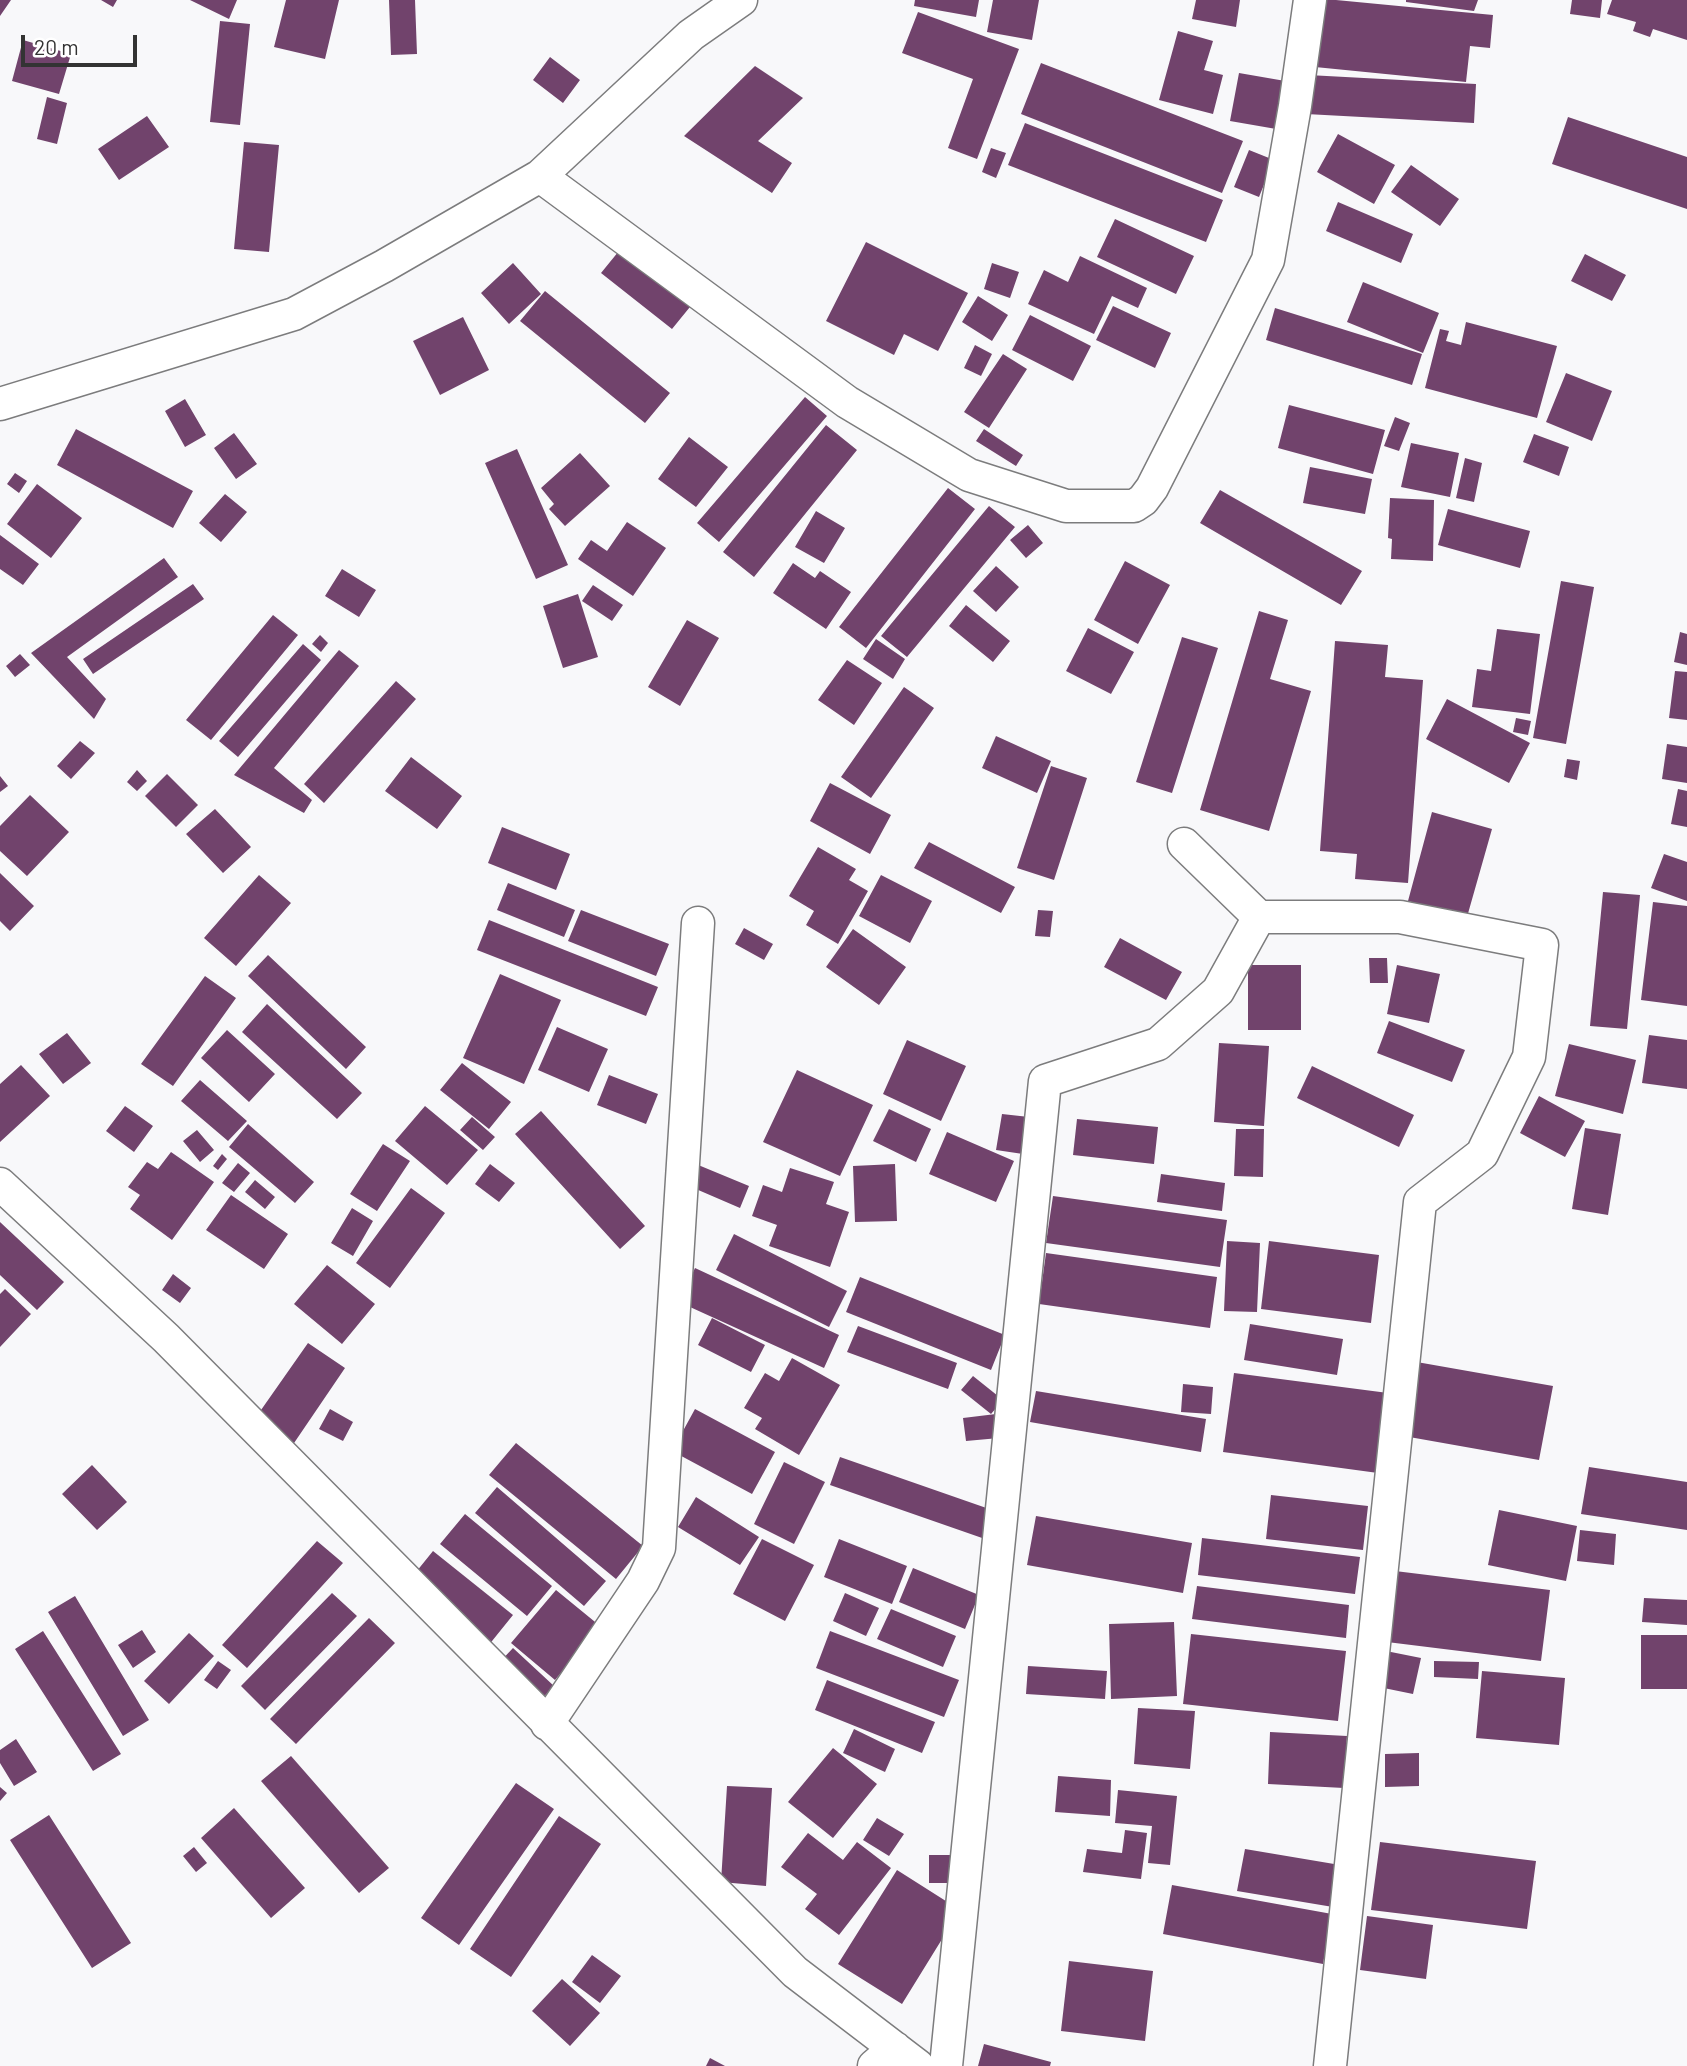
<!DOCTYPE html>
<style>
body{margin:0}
#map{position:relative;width:1687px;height:2066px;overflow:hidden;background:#f8f8fa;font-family:Barlow,sans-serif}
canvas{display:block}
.scale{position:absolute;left:21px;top:35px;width:116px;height:32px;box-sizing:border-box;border:4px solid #333;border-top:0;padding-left:9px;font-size:21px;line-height:24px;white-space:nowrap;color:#333;-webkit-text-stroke:5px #fff;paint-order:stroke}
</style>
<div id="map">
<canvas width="1687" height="2066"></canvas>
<div class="scale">20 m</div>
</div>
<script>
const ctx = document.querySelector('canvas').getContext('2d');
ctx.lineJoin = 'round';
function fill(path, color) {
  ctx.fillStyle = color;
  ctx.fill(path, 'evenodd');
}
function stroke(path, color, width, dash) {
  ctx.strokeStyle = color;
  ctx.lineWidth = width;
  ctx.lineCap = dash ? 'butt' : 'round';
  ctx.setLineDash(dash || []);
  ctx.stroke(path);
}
fill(new Path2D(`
 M 0,0 L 11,0 L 0,16 Z
 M 101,0 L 117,0 L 113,7 Z
 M 190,0 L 237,0 L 229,19 Z
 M 286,0 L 339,0 L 325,59 L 274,47 Z
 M 389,0 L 415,0 L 417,54 L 391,55 Z
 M 915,0 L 979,0 L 976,17 L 914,6 Z
 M 993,0 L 1039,0 L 1032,40 L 987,32 Z
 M 1196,0 L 1240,0 L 1236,27 L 1192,19 Z
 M 1312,0 L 1336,0 L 1493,15 L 1490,48 L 1470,46 L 1466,82 L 1305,66 Z
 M 1406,0 L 1478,0 L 1474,11 L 1406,2 Z
 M 1572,0 L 1602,0 L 1600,18 L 1570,14 Z
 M 1612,0 L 1687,0 L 1687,40 L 1653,29 L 1650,37 L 1633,31 L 1636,22 L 1607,14 Z
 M 918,12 L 1019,49 L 977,159 L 948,148 L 973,79 L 902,53 Z
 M 220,21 L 250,24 L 240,125 L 210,122 Z
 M 1178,31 L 1213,41 L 1204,70 L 1223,75 L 1213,114 L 1159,100 Z
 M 23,40 L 71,54 L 59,94 L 12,81 Z
 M 550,57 L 580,80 L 563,103 L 533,80 Z
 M 1041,63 L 1243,141 L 1222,193 L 1021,114 Z
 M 755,66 L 803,98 L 758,141 L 792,163 L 772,193 L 684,136 Z
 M 1239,73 L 1291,82 L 1282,130 L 1230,121 Z
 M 1308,75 L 1476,84 L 1474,123 L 1306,114 Z
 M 47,97 L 67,103 L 57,144 L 37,139 Z
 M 147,116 L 169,147 L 119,180 L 98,149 Z
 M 1568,117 L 1687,157 L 1687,209 L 1552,164 Z
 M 1025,123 L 1223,200 L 1206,242 L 1008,165 Z
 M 1338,134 L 1395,165 L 1374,204 L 1317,172 Z
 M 244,142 L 279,145 L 269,252 L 234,249 Z
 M 991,148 L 1006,153 L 996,178 L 982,172 Z
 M 1249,150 L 1274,160 L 1259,197 L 1234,187 Z
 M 1411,165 L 1459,199 L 1440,226 L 1391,192 Z
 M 1338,202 L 1413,234 L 1401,263 L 1326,231 Z
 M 1115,219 L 1194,256 L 1176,294 L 1097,257 Z
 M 866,242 L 968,293 L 938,351 L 904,334 L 894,355 L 826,321 Z
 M 623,246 L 694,302 L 672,329 L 601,273 Z
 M 1585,254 L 1626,275 L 1612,301 L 1571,281 Z
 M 1080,256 L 1147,288 L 1138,308 L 1112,296 L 1094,334 L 1028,304 L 1044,270 L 1068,282 Z
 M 513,263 L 541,294 L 509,324 L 481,293 Z
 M 992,263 L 1019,272 L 1010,298 L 984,289 Z
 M 1363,282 L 1439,313 L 1423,353 L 1347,322 Z
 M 545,291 L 670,393 L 645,423 L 520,321 Z
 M 978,296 L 1008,315 L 992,341 L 962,322 Z
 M 1113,306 L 1171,333 L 1155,368 L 1096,340 Z
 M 1275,308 L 1422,354 L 1412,385 L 1266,340 Z
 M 1030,315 L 1091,346 L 1073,381 L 1012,350 Z
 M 463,317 L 489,370 L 440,395 L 413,341 Z
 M 1466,322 L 1557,346 L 1537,418 L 1425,388 L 1440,329 L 1449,331 L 1446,341 L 1461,345 Z
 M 975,345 L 992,354 L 981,376 L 964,368 Z
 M 1003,354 L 1027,369 L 989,428 L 964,412 Z
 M 1566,373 L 1612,391 L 1592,441 L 1546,422 Z
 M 805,397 L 827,416 L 719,542 L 697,523 Z
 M 185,399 L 206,435 L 185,447 L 165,411 Z
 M 1289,405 L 1385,430 L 1373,474 L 1278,448 Z
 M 1395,417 L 1410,423 L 1399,451 L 1384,446 Z
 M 826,425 L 857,450 L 754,577 L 723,552 Z
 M 76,429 L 193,491 L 173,528 L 57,465 Z
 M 984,429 L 1023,455 L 1016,466 L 976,441 Z
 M 234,433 L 257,464 L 236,479 L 214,448 Z
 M 1534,434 L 1569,447 L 1559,476 L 1523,462 Z
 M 689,437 L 728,467 L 696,507 L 658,479 Z
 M 1411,443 L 1459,453 L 1450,497 L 1401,487 Z
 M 517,449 L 568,565 L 536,579 L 485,463 Z
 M 580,453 L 610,486 L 565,526 L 549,509 L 554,504 L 541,488 Z
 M 1465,458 L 1482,463 L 1474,502 L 1456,498 Z
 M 1310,467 L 1372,479 L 1365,514 L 1303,503 Z
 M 15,473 L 27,481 L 19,493 L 7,484 Z
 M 37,484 L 82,518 L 51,558 L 7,524 Z
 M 948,488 L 975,509 L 866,648 L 839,627 Z
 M 1220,490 L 1362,571 L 1341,605 L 1200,523 Z
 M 225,494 L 247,512 L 221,542 L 199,523 Z
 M 1390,498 L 1434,500 L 1433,561 L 1391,559 L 1392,539 L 1388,538 Z
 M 989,506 L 1015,527 L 907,657 L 881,636 Z
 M 1448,509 L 1530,531 L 1520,568 L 1438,545 Z
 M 816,511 L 845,528 L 824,563 L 795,547 Z
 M 627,522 L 666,548 L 633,596 L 578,559 L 591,540 L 607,551 Z
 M 1028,525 L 1043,543 L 1026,558 L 1010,540 Z
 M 0,535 L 39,564 L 23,585 L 0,569 Z
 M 164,558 L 178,577 L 67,657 L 106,699 L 94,719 L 31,653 Z
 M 1125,561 L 1170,585 L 1138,644 L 1094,620 Z
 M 793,563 L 815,578 L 820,571 L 851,592 L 826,629 L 773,593 Z
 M 996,566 L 1019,587 L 996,612 L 973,591 Z
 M 342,569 L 376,590 L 359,617 L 325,596 Z
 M 1561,581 L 1594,587 L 1566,744 L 1533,738 Z
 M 193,584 L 204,599 L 93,674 L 83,659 Z
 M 593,585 L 623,605 L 612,621 L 582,601 Z
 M 578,594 L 598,657 L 563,668 L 543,606 Z
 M 966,605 L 1010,641 L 993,662 L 949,626 Z
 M 1259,611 L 1288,620 L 1270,679 L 1311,691 L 1269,831 L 1200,810 Z
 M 273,615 L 298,635 L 211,740 L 186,720 Z
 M 687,620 L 719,638 L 680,706 L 648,687 Z
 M 1088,628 L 1134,652 L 1111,694 L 1066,671 Z
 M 1497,629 L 1540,634 L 1530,714 L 1472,707 L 1477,669 L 1491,671 Z
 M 1680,632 L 1687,634 L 1687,665 L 1674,662 Z
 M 320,635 L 328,643 L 321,652 L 312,644 Z
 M 1182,637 L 1218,648 L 1172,793 L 1136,782 Z
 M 876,639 L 905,659 L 893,679 L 863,659 Z
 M 1335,641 L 1388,645 L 1385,677 L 1423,680 L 1408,883 L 1355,879 L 1357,854 L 1320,851 Z
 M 303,644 L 321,660 L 238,757 L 219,741 Z
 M 339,650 L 359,666 L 274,768 L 312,800 L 304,813 L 234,775 Z
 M 20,654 L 30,665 L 15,677 L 6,666 Z
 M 847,660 L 882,683 L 854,725 L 818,700 Z
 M 1675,671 L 1687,672 L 1687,720 L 1669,718 Z
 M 396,681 L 416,699 L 324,803 L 304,784 Z
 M 904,687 L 934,708 L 871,798 L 841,777 Z
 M 1447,699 L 1530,743 L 1509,783 L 1426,739 Z
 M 1516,718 L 1531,721 L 1528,735 L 1513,732 Z
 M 996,736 L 1051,761 L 1037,793 L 982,768 Z
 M 80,741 L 95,753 L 71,779 L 57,766 Z
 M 1667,744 L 1687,747 L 1687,783 L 1662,779 Z
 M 411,757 L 462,796 L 437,829 L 385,791 Z
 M 1567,759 L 1580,761 L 1577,780 L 1564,777 Z
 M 1051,766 L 1087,778 L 1054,880 L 1017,868 Z
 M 137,770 L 147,781 L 137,791 L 127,782 Z
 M 167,774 L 198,805 L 176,827 L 145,796 Z
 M 0,776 L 8,786 L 0,792 Z
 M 830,783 L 891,815 L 870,854 L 810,821 Z
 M 1678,789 L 1687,791 L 1687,827 L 1671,824 Z
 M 30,795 L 69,832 L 27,876 L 0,851 L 0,826 Z
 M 215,809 L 251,847 L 223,873 L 186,834 Z
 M 1432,812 L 1492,829 L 1467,917 L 1408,901 Z
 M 502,827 L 570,854 L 556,890 L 488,863 Z
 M 929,842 L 1015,887 L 1001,913 L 914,868 Z
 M 818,847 L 856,869 L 849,880 L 868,891 L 838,944 L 806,925 L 814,911 L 789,896 Z
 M 1664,854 L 1687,862 L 1687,901 L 1651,888 Z
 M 0,873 L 34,906 L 10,931 L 0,921 Z
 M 259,875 L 291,903 L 236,966 L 204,938 Z
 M 881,875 L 932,901 L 910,943 L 859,916 Z
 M 508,883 L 575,910 L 564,937 L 497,910 Z
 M 1603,892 L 1640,895 L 1627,1029 L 1590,1026 Z
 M 1653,902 L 1687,906 L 1687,1006 L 1641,1000 Z
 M 581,910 L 669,944 L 656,976 L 568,941 Z
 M 1038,910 L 1053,911 L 1050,937 L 1035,936 Z
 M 489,920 L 658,987 L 646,1016 L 477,950 Z
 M 744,928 L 773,944 L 764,960 L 735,944 Z
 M 853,929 L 906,967 L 879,1005 L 826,967 Z
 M 1120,938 L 1182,972 L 1166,1000 L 1104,967 Z
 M 268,955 L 366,1047 L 346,1069 L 248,976 Z
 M 1369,958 L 1387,958 L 1388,983 L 1370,983 Z
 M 1248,965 L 1301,965 L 1301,1030 L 1248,1030 Z
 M 1397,965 L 1440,974 L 1429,1023 L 1387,1014 Z
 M 500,974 L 561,1000 L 524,1084 L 463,1058 Z
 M 205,976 L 236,998 L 173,1086 L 141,1064 Z
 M 267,1004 L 362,1093 L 337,1119 L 242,1032 Z
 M 1389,1021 L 1465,1050 L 1452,1082 L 1377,1053 Z
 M 557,1027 L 608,1049 L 589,1092 L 538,1070 Z
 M 227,1030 L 275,1074 L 249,1102 L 201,1058 Z
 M 67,1033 L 91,1063 L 63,1084 L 39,1054 Z
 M 1649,1035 L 1687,1040 L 1687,1089 L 1642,1083 Z
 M 907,1040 L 966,1066 L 941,1121 L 883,1094 Z
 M 1219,1043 L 1269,1046 L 1264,1126 L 1214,1122 Z
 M 1569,1044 L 1636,1060 L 1623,1114 L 1555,1096 Z
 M 462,1063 L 511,1102 L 489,1129 L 440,1090 Z
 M 21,1065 L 50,1096 L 0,1142 L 0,1084 Z
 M 1312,1066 L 1414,1115 L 1399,1147 L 1297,1098 Z
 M 797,1070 L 873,1105 L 840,1176 L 763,1142 Z
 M 609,1075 L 658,1094 L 646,1124 L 597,1105 Z
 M 200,1080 L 247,1121 L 228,1141 L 181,1101 Z
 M 1539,1096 L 1585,1121 L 1565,1157 L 1520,1133 Z
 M 125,1106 L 153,1126 L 134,1152 L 106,1131 Z
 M 425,1106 L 478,1150 L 447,1185 L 395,1141 Z
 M 889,1109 L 931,1129 L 916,1162 L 873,1141 Z
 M 541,1111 L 645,1226 L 620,1249 L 515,1134 Z
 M 1002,1114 L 1029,1117 L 1023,1154 L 996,1150 Z
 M 472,1117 L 495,1137 L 483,1150 L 460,1130 Z
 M 1077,1119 L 1158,1127 L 1154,1164 L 1073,1155 Z
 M 248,1124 L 314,1182 L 295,1203 L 229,1147 Z
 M 1585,1128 L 1621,1134 L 1608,1215 L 1572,1209 Z
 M 1236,1129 L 1264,1129 L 1263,1177 L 1234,1176 Z
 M 197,1130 L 214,1150 L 200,1162 L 183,1141 Z
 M 947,1132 L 1014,1161 L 996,1202 L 929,1174 Z
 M 383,1144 L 410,1161 L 377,1211 L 350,1194 Z
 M 171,1152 L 214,1182 L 172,1240 L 130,1209 L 140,1195 L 128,1187 L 147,1162 L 158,1169 Z
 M 222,1154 L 227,1159 L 218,1170 L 213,1166 Z
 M 691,1162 L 749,1186 L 740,1208 L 682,1183 Z
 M 238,1163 L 250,1173 L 234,1192 L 222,1183 Z
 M 490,1164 L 515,1183 L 499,1202 L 475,1184 Z
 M 895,1164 L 897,1221 L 855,1222 L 853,1166 Z
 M 790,1168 L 834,1182 L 826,1204 L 849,1212 L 830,1267 L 769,1246 L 777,1225 L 752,1216 L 763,1185 L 782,1192 Z
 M 1161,1174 L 1225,1183 L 1222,1211 L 1157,1202 Z
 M 255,1180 L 275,1197 L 265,1209 L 245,1192 Z
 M 411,1188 L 445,1213 L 390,1288 L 356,1263 Z
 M 231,1195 L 288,1234 L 264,1269 L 206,1230 Z
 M 1053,1196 L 1227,1220 L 1220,1267 L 1046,1243 Z
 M 352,1208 L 373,1221 L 353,1256 L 331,1243 Z
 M 0,1222 L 64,1282 L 37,1310 L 0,1275 Z
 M 734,1234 L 847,1291 L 829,1327 L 716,1270 Z
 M 1227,1241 L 1260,1243 L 1257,1312 L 1224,1311 Z
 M 1269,1241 L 1379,1255 L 1371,1323 L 1261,1309 Z
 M 1046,1253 L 1217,1277 L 1210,1328 L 1039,1304 Z
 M 327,1265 L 375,1304 L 342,1344 L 294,1304 Z
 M 695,1268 L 839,1335 L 824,1368 L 679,1302 Z
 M 173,1274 L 191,1288 L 180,1303 L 162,1290 Z
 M 860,1277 L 1005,1335 L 991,1370 L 846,1312 Z
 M 5,1289 L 31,1314 L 0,1347 L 0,1294 Z
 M 712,1318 L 765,1345 L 751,1372 L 698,1345 Z
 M 1250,1324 L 1343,1339 L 1337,1375 L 1244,1360 Z
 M 858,1326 L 957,1363 L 948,1389 L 847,1352 Z
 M 308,1343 L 345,1368 L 292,1446 L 254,1420 Z
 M 792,1358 L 840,1385 L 799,1455 L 755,1429 L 762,1418 L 744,1408 L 765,1373 L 779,1381 Z
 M 1411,1361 L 1553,1386 L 1539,1460 L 1398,1435 Z
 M 1234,1373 L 1388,1393 L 1378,1473 L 1223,1452 Z
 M 973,1376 L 1003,1400 L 991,1414 L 961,1390 Z
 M 1183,1384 L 1213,1387 L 1211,1414 L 1181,1412 Z
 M 1036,1391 L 1206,1419 L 1201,1452 L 1030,1422 Z
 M 330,1409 L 353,1422 L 343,1441 L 319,1429 Z
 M 695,1409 L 775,1452 L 752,1494 L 672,1451 Z
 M 996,1414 L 999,1438 L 966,1441 L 963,1418 Z
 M 516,1443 L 643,1546 L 616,1579 L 489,1475 Z
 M 840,1457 L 995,1511 L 985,1539 L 830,1485 Z
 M 784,1462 L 825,1482 L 794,1544 L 754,1524 Z
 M 92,1465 L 127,1502 L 97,1530 L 62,1494 Z
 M 1589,1467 L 1687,1482 L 1687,1530 L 1581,1514 Z
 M 497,1487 L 606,1581 L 584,1606 L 475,1513 Z
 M 1271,1495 L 1368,1506 L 1363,1550 L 1266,1539 Z
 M 696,1497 L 759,1537 L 740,1565 L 678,1527 Z
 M 1499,1510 L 1577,1526 L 1566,1581 L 1488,1565 Z
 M 465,1514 L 552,1586 L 527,1616 L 440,1544 Z
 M 1036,1516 L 1192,1543 L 1183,1593 L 1027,1565 Z
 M 1580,1530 L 1616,1534 L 1614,1565 L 1577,1561 Z
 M 1202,1538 L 1360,1557 L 1355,1594 L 1198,1575 Z
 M 762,1539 L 814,1565 L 785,1621 L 733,1594 Z
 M 839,1539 L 907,1566 L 892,1604 L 824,1577 Z
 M 317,1541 L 343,1563 L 247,1668 L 222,1645 Z
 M 433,1551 L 513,1615 L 488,1646 L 408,1582 Z
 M 913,1568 L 979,1595 L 965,1629 L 899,1602 Z
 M 1395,1571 L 1550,1590 L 1541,1661 L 1387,1642 Z
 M 1197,1586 L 1349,1605 L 1346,1638 L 1192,1619 Z
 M 556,1590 L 600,1626 L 555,1680 L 511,1643 Z
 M 332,1593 L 357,1616 L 265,1710 L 241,1686 Z
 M 845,1593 L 879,1608 L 866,1636 L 833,1621 Z
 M 75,1596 L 149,1720 L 123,1736 L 48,1612 Z
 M 1644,1598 L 1687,1600 L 1687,1625 L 1642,1622 Z
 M 891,1609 L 956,1636 L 943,1667 L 877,1639 Z
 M 369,1618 L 395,1643 L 296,1744 L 270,1719 Z
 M 1174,1622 L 1177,1696 L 1111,1699 L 1109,1624 Z
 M 142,1630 L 156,1652 L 133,1668 L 118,1645 Z
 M 43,1631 L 121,1754 L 93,1771 L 15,1649 Z
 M 830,1631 L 959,1680 L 944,1717 L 816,1668 Z
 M 189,1633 L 214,1656 L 169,1704 L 144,1681 Z
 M 1191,1634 L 1346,1651 L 1338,1721 L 1183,1704 Z
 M 1641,1635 L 1687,1635 L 1687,1689 L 1641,1689 Z
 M 513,1648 L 554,1686 L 537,1704 L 496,1666 Z
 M 1381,1650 L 1421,1658 L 1413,1694 L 1374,1686 Z
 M 218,1661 L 231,1670 L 217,1689 L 204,1680 Z
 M 1434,1661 L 1479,1662 L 1478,1679 L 1434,1677 Z
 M 1028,1666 L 1107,1671 L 1105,1699 L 1026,1694 Z
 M 1482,1671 L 1565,1678 L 1559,1745 L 1476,1738 Z
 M 827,1680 L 935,1722 L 922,1753 L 815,1710 Z
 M 1138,1708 L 1195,1711 L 1190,1769 L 1134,1764 Z
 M 854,1729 L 895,1749 L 885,1772 L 843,1753 Z
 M 1270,1732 L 1347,1736 L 1344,1788 L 1268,1784 Z
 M 16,1739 L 37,1772 L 14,1786 L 0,1763 L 0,1750 Z
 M 833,1748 L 877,1784 L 833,1838 L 788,1802 Z
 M 1419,1753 L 1419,1786 L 1385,1787 L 1385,1754 Z
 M 291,1756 L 389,1868 L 359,1893 L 261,1781 Z
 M 1058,1776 L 1111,1780 L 1110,1816 L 1055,1812 Z
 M 516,1783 L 554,1809 L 459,1945 L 421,1918 Z
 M 727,1786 L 772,1788 L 766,1886 L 721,1882 Z
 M 0,1787 L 7,1793 L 0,1801 Z
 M 1118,1790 L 1177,1796 L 1170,1865 L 1148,1863 L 1152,1826 L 1115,1823 Z
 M 234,1808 L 305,1888 L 271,1918 L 201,1838 Z
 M 49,1815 L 131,1943 L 92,1968 L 10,1840 Z
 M 559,1816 L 601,1844 L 511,1977 L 470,1949 Z
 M 877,1818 L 904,1834 L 889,1856 L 863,1840 Z
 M 1125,1830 L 1147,1833 L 1141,1879 L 1083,1872 L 1087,1849 L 1122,1853 Z
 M 808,1833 L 843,1860 L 857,1842 L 891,1868 L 839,1935 L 805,1909 L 817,1894 L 781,1867 Z
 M 1380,1842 L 1536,1861 L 1527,1929 L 1371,1910 Z
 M 194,1847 L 207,1863 L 196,1872 L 183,1856 Z
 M 1245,1849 L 1346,1866 L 1339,1908 L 1237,1891 Z
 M 929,1855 L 955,1855 L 955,1883 L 929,1883 Z
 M 897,1870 L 960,1910 L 902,2004 L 838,1964 Z
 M 1172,1885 L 1332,1914 L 1323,1964 L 1163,1934 Z
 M 1367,1916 L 1433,1925 L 1426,1979 L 1360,1970 Z
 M 592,1955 L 621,1976 L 600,2003 L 572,1982 Z
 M 1069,1961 L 1153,1971 L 1145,2041 L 1061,2031 Z
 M 562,1979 L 600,2013 L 570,2046 L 532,2011 Z
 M 984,2044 L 1051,2062 L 1050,2066 L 978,2066 Z
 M 710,2058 L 725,2066 L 706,2066 Z`), '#71436c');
const minor = new Path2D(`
 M 540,176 L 847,402 L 969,475 L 1066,506 L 1134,506 L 1143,500 L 1152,488 L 1268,260 L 1295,106 L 1310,0
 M 0,404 L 294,314 L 384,266 L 540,176 L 691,35 L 741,0
 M 1184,844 L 1259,917 L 1400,917 L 1542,945 L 1529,1057 L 1482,1154 L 1420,1202 L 1330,2066
 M 0,1184 L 166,1338 L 795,1972 L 918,2066
 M 547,1724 L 643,1581 L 659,1548 L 698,923
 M 874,2066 L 895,2048
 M 946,2066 L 1045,1081 L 1158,1044 L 1218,991 L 1259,917`);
stroke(minor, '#7c7c7d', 35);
stroke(minor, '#fff', 32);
</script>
